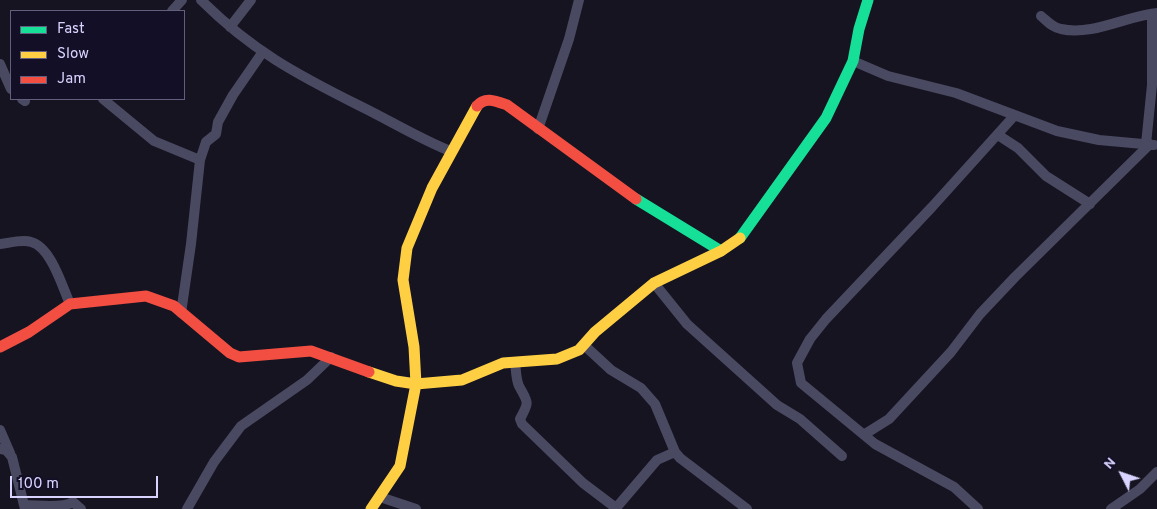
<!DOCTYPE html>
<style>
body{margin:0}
#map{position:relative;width:1157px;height:509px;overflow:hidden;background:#161421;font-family:Overpass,sans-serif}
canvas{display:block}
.legend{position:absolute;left:10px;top:10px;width:175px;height:90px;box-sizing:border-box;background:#130f26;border:1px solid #625e7d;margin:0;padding:6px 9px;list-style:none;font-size:15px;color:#d9d4ff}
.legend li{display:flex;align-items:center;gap:10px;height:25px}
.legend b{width:25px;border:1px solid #625e7d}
.north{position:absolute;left:1097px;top:449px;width:50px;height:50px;-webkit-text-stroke:4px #130f26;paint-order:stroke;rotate:311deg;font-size:14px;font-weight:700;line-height:20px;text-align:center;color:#d9d4ff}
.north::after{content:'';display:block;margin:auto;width:18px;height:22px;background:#d9d4ff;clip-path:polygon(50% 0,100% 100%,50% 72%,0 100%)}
.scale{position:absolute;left:10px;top:476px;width:148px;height:22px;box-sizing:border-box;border:2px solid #d9d4ff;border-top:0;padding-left:6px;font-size:15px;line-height:18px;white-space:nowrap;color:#d9d4ff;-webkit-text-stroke:4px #130f26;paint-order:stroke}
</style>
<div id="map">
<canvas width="1157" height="509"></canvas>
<ul class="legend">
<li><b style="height:6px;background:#16e098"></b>Fast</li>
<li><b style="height:6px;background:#ffcf43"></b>Slow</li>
<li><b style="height:6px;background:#f24e42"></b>Jam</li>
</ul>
<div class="north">N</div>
<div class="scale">100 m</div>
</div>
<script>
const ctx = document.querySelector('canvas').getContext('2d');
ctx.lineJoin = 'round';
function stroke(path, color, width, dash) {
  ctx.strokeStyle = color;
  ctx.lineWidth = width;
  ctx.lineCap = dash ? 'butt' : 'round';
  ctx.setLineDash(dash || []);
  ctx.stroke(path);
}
stroke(new Path2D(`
 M 201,0 C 251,50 296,74 358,105 C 389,120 418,138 450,151
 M 172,11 L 182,0
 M 1041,16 C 1047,21 1053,28 1061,29 C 1093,36 1126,16 1157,13
 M 230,27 L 251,0
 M 853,61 L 888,76 L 956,93 L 1057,131 L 1099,140 L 1154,145
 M 0,64 L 11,89
 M 22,99 L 25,101
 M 103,99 L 154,141 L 200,160
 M 538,129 L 569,39 L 579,0
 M 998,135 L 1018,148 L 1046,176 L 1090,204
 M 1146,144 L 1152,85 L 1152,14
 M 0,244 C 10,243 22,239 31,242 C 51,247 62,286 70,304
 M 654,283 L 687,324 L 777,405 L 800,419 L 842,456
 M 181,313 L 191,244 L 200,160 L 206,142 L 216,134 L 218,122 L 233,95 L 262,53
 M 584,345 L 611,370 L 641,388 L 655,404 L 675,452 L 680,458 L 747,509
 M 515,362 C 516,370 516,380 519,386 C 528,403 530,401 520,419 L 522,424 L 583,483 L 616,508 L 657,460 L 675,452
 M 0,430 L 10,453
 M 865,434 L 889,419 L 951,352 L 980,314 L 1015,277 L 1150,144
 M 0,449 L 6,450 L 12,457 L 25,509
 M 380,497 L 416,509
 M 25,505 C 38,505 62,509 73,502 L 81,509
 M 187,509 L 214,462 L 241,426 L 307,380 L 331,357
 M 978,509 L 954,487 L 875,444 L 801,383 L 797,363 L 810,339 L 826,319 L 932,207 L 1014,116
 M 1111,509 L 1140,489 L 1157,472`), '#4a4962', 10);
stroke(new Path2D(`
 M 636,199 L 721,251
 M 740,238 L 826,118 L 853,61 L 859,29 L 868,0`), '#16e098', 11);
stroke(new Path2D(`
 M 369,372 L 396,381 L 416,384 L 462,380 L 503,363 L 557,359 L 579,350 L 595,332 L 654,283 L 721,251 L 740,238
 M 371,509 L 400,466 L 416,384 L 414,347 L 403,280 L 407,248 L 432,188 L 477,106`), '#ffcf43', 11);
stroke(new Path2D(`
 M 477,106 C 485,96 496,101 507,105 L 636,199
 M 0,347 L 29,332 L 70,304 L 146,296 L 174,306 L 230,353 L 239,357 L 311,351 L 369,372`), '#f24e42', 11);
</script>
